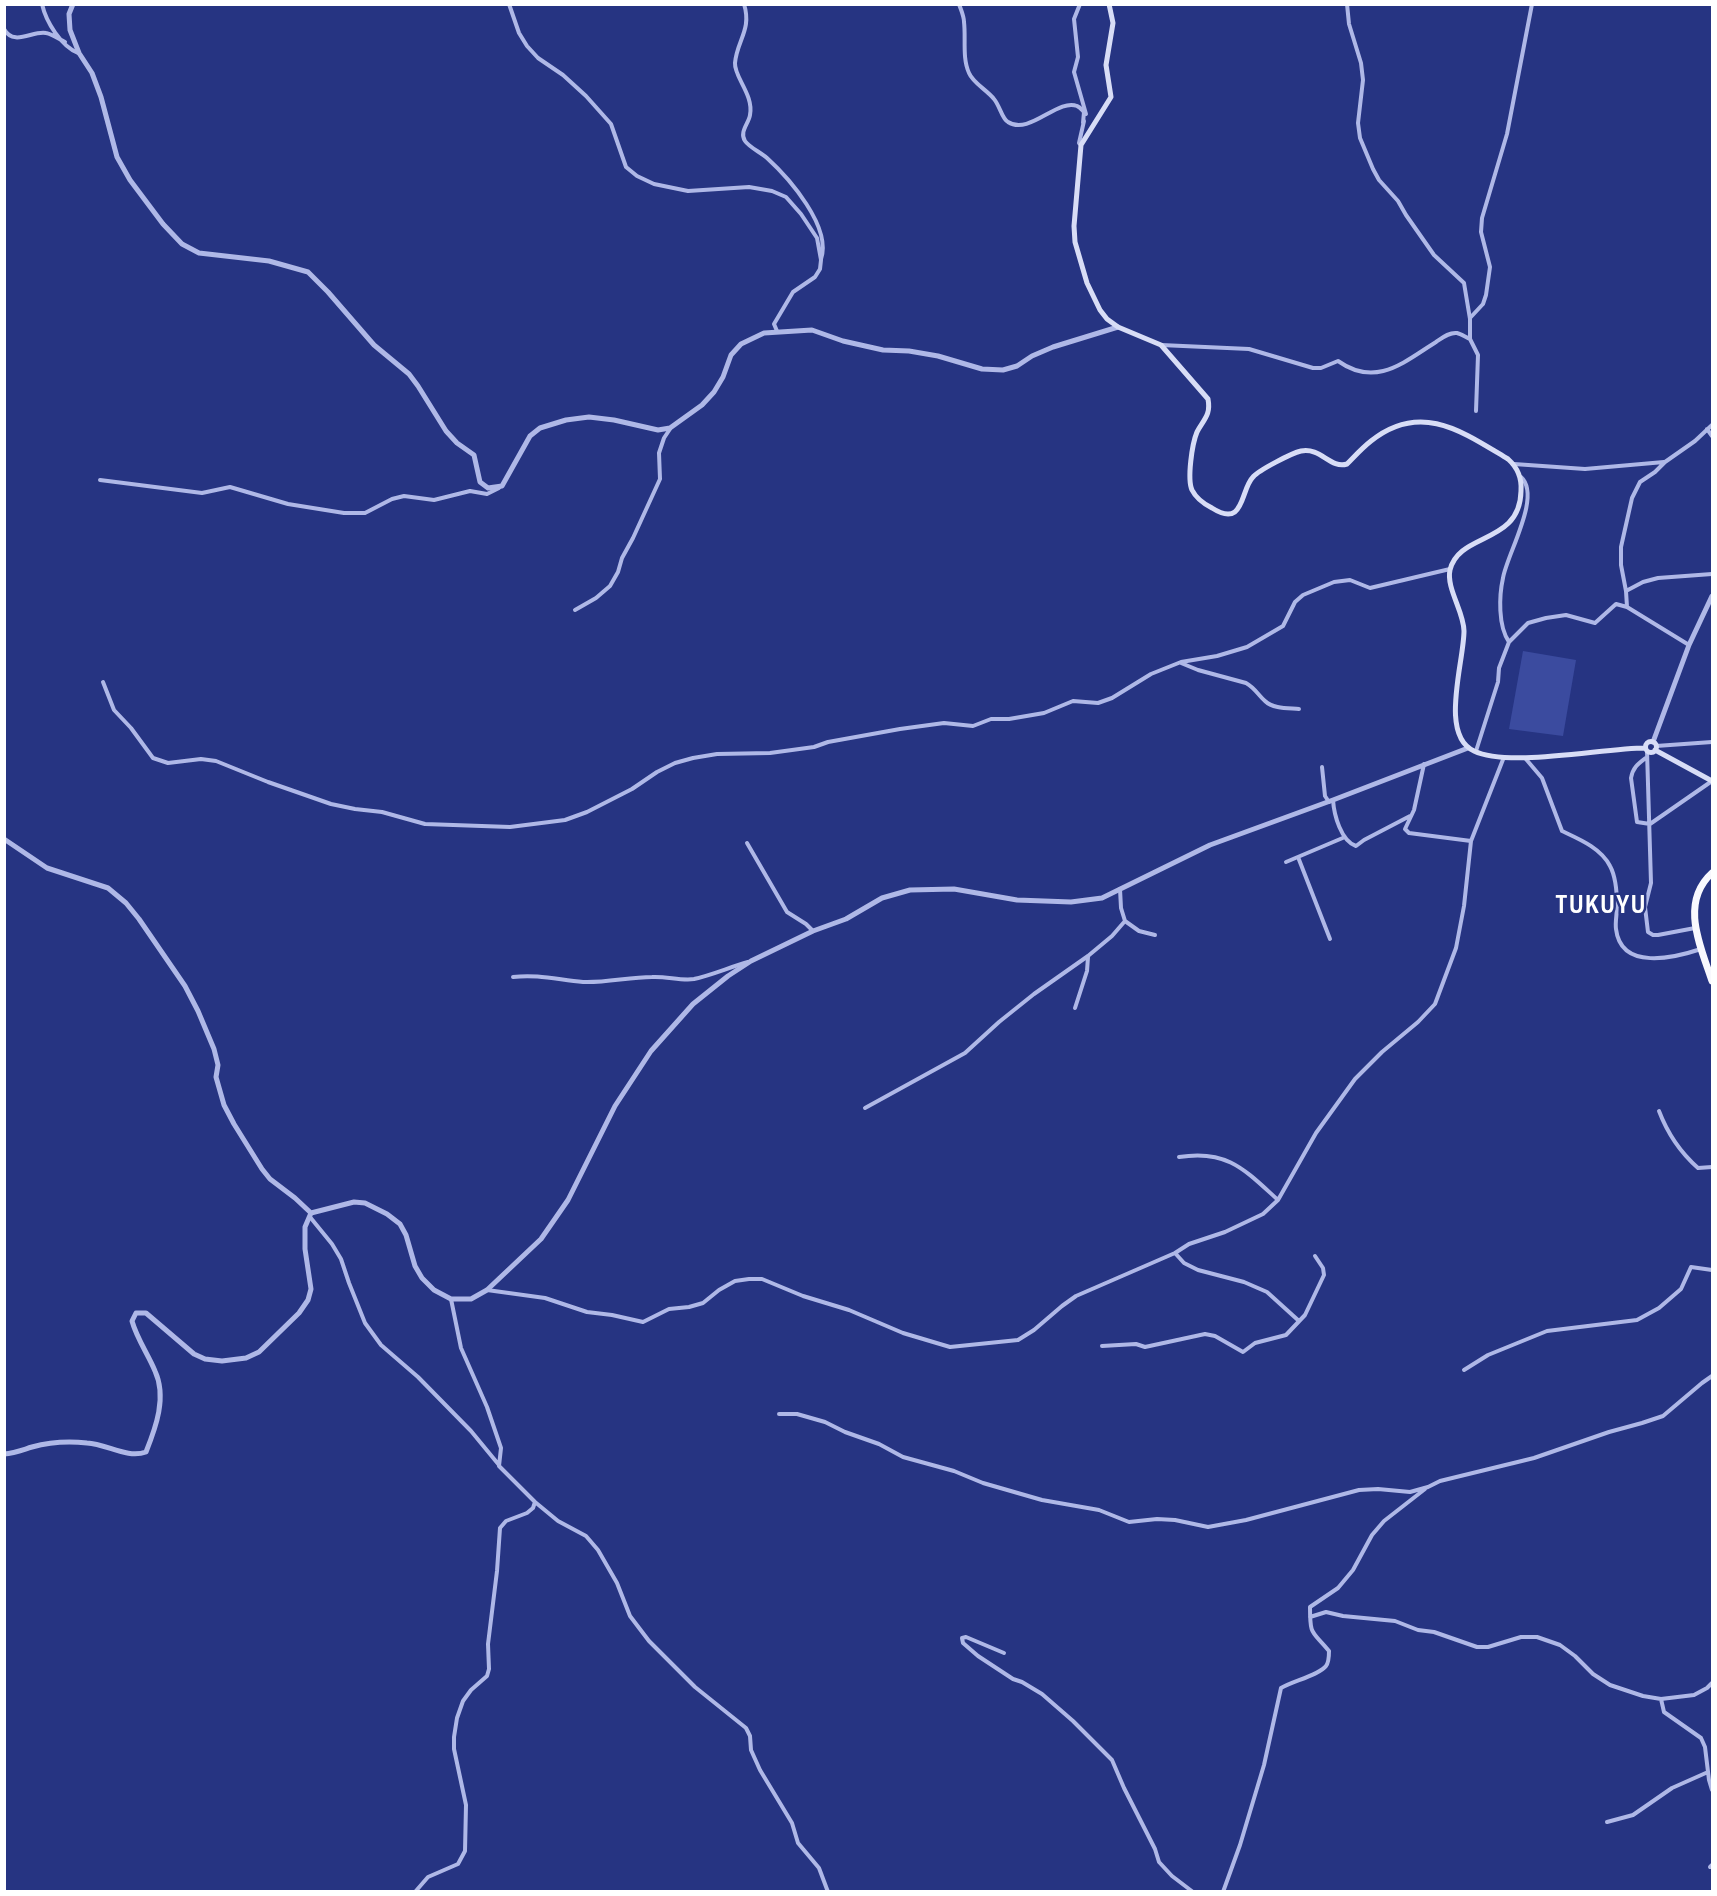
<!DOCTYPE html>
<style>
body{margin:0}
#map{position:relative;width:1717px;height:1896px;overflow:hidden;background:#263482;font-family:"Sofia Sans Condensed",sans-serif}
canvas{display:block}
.frame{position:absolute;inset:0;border:6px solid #fff;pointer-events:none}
</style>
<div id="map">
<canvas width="1717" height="1896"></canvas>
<div class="frame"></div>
</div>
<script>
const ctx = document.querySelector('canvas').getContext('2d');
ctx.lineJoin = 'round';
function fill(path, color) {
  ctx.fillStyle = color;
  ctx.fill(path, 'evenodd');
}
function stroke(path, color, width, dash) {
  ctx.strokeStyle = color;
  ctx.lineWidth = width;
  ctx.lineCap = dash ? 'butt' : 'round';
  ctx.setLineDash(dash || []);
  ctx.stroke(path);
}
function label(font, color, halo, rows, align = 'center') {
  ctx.font = font + ' "Sofia Sans Condensed",sans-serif';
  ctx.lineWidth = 5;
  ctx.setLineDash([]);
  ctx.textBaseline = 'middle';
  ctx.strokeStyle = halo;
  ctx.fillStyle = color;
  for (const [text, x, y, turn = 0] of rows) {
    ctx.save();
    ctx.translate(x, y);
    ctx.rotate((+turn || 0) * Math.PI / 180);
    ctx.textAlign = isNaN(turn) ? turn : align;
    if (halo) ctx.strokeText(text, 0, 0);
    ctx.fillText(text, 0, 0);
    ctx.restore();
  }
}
fill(new Path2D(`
 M 1523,651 L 1576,660 L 1563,736 L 1509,729 Z`), '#3b4b9f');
stroke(new Path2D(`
 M 42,4 C 46,22 61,46 78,53
 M 509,4 L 519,33 L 527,46 L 538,58 L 563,75 L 586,96 L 611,124 L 626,167 L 637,176 L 654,184 L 688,191 L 749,187 L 772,191 L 786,197 L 801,214 L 817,238 L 821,260 L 820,269 L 815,277 L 793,292 L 774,324 L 777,331
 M 744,4 C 752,30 737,40 735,63 C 734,77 754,95 750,115 C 749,123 739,132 745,141 C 749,147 760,152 767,158 C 789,178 832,227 821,259
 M 959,4 C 961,10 964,16 964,22 C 966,38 962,58 969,73 C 973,83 987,90 994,99 C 1000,106 1002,119 1008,122 C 1029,136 1058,98 1077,106 C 1080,107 1082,110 1084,112 L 1083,123
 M 1080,4 L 1074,19 L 1078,57 L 1074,72 L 1086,114
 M 1347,4 L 1349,24 L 1361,63 L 1363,80 L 1358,123 L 1360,138 L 1373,169 L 1379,180 L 1398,201 L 1406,215 L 1434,255 L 1464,283 L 1470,319 L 1470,339 L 1478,355 L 1476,411
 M 4,29 C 14,47 33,30 46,33 C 52,34 59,39 65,42
 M 1081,145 L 1079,143 L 1084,121
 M 1470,318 L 1483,304 L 1486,295 L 1490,267 L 1481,232 L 1482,218 L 1507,134 L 1532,4
 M 1161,345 L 1249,349 L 1313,368 L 1321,368 L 1338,361 C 1376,388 1404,362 1436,342 C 1442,338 1449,332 1457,333 C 1461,334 1467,338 1470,339
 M 1707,429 L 1712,436
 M 1514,464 L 1585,469 L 1664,462
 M 100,480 L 202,493 L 230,487 L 288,504 L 344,513 L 365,513 L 392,499 L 404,496 L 434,500 L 470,491 L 487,494 L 499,488
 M 1626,591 L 1643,582 L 1658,578 L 1712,574
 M 1627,607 L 1626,591 L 1621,565 L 1621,547 L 1632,498 L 1640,482 L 1655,472 L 1665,462 L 1695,441 L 1712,425
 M 575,610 L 596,598 L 610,586 L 618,572 L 622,558 L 633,538 L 660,479 L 659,453 L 664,438 L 670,429
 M 1509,642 C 1498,626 1499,596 1503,578 C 1507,554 1542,496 1521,477
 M 1181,663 L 1198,670 L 1246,683 C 1255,688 1258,695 1265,701 C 1273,709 1289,708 1299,709
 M 103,682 L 114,710 L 131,728 L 153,758 L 168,763 L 201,759 L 216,761 L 268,782 L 331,804 L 355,809 L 382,812 L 425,824 L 510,827 L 565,820 L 587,812 L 632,789 L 657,772 L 675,763 L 693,758 L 717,754 L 770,753 L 814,747 L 828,742 L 900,729 L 944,723 L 973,726 L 991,719 L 1009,719 L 1044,713 L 1073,701 L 1098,703 L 1112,698 L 1151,674 L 1181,662 L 1217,656 L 1247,647 L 1283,626 L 1295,602 L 1303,595 L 1334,582 L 1350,580 L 1370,588 L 1450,569
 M 1656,746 L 1712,742
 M 1476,751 L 1498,682 L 1499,668 L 1509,642 L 1528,623 L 1546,618 L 1566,615 L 1595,623 L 1616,604 L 1627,607 L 1689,645
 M 1647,751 L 1651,883 L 1645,907 L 1648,932 L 1653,935 L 1658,935 L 1695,928
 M 1647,757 C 1638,764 1633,767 1631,778 L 1637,822 L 1650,824 L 1712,781
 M 1525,758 L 1542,778 L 1562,831 C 1579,839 1601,848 1610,866 C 1616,877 1617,893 1617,906 C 1617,914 1615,922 1616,929 C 1621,971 1674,958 1701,949
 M 1424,764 L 1414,810 L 1405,829 L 1409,833 L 1471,841
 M 1322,767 L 1325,796 L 1329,802
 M 1333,800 C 1334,815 1341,841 1356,846 L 1364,840 L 1410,816
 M 747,843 L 787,912 L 806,924 L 813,931
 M 1298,857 L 1330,939
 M 1286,862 L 1345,837
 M 1125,921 L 1139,931 L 1155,935
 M 513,977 C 538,974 559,980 583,982 C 606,983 629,977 652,977 C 666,976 681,981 694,979 C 712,975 730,967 748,962
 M 1075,1008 L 1087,971 L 1088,957
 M 865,1108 L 965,1053 L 999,1022 L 1034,994 L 1088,956 L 1112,936 L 1125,921 L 1121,908 L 1120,889
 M 1659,1111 C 1667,1132 1681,1153 1698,1168 L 1712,1167
 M 1179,1157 C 1227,1149 1245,1170 1278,1200
 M 310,1217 L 332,1244 L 341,1259 L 349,1283 L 365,1323 L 381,1345 L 418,1377 L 471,1431 L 499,1465
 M 1175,1253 L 1184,1263 L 1198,1270 L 1244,1282 L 1267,1292 L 1299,1321
 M 487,1290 L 545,1298 L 587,1312 L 612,1315 L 643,1322 L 669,1309 L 689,1307 L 703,1303 L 719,1290 L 735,1281 L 749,1279 L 762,1279 L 803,1296 L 849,1310 L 903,1333 L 950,1347 L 1018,1340 L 1034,1330 L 1062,1306 L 1076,1296 L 1175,1253 L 1189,1244 L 1225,1232 L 1263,1214 L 1278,1200 L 1316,1133 L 1355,1079 L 1382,1052 L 1418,1022 L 1435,1004 L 1456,948 L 1464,906 L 1471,841 L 1504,757
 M 451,1299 L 461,1348 L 487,1407 L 501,1448 L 499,1466 L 535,1502 L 558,1521 L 586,1536 L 598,1550 L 617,1583 L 630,1616 L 649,1641 L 695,1687 L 746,1728 L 750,1736 L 751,1750 L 760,1770 L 792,1823 L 798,1843 L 819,1868 L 828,1892
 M 1102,1346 L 1136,1344 L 1145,1347 L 1205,1334 L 1215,1336 L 1243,1352 L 1255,1343 L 1286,1335 L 1305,1315 L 1324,1275 L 1323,1268 L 1315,1256
 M 1464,1370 L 1488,1355 L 1547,1331 L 1637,1320 L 1659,1308 L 1681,1289 L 1691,1267 L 1712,1270
 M 779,1414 L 797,1414 L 825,1422 L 845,1432 L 879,1444 L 903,1457 L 954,1471 L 983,1483 L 1042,1500 L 1099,1510 L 1129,1522 L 1157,1519 L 1175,1520 L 1208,1527 L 1246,1520 L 1359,1490 L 1378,1489 L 1410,1492 L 1428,1487 L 1440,1481 L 1534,1458 L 1609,1432 L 1642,1423 L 1663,1416 L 1702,1383 L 1712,1376
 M 1310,1617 L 1326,1612 L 1343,1616 L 1395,1621 L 1418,1630 L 1434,1632 L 1477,1647 L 1488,1647 L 1521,1637 L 1537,1637 L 1560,1645 L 1575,1656 L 1593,1674 L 1610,1685 L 1643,1696 L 1661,1699 L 1694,1695 L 1707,1688 L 1712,1683
 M 1004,1653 L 966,1637 L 962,1638 L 963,1643 L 978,1656 L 1013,1679 L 1022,1682 L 1042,1694 L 1073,1721 L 1112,1760 L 1124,1788 L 1155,1849 L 1159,1862 L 1172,1876 L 1193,1892
 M 1661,1699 L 1664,1712 L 1701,1738 L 1705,1747 L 1709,1780 L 1712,1790
 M 1607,1822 L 1633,1815 L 1672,1788 L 1708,1772
 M 1710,1867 L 1712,1865
 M 415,1892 L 428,1877 L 458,1864 L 465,1851 L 466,1805 L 454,1749 L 454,1737 L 457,1718 L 463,1701 L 471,1690 L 487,1676 L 489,1669 L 488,1644 L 497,1571 L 500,1528 L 506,1521 L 527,1513 L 533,1508 L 535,1502
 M 1223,1892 L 1240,1845 L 1264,1765 L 1281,1688 C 1293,1681 1319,1675 1326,1666 C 1329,1662 1329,1656 1329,1651 C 1312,1630 1310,1637 1310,1607 L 1338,1588 L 1353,1570 L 1372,1535 L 1384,1521 L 1425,1489`), '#afb8e7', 4);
stroke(new Path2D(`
 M 73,4 L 69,14 L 70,30 L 79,53 L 92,73 L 101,97 L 117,157 L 130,180 L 163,224 L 182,244 L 199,253 L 269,261 L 308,272 L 328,292 L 374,345 L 409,374 L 418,386 L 446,431 L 457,443 L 474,455 L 480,482 L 488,488 L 502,486 L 530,436 L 540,428 L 566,420 L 589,417 L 614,420 L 658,430 L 670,428 L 702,405 L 714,392 L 723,377 L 731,355 L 741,344 L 764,333 L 812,330 L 843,341 L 883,350 L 909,351 L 938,356 L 982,369 L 1003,370 L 1017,366 L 1032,356 L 1053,347 L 1118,327
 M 1653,742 L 1689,645 L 1712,596
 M 4,839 L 47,868 L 108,888 L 126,903 L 139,919 L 185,986 L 198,1011 L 214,1049 L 218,1065 L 216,1077 L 224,1105 L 234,1124 L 262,1169 L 270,1179 L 295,1198 L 311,1213
 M 4,1454 C 15,1453 22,1450 32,1447 C 50,1442 69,1441 87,1443 C 107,1444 127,1459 146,1452 C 156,1427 167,1397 155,1371 C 148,1354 137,1339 132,1321 L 136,1313 L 146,1313 L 194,1354 L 205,1359 L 222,1361 L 246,1358 L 259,1352 L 299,1313 L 308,1300 L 311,1289 L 305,1249 L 305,1227 L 311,1213 L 354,1202 L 365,1203 L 387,1214 L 400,1224 L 406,1235 L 415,1266 L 422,1278 L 434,1290 L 451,1299 L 471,1299 L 487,1290 L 541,1239 L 568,1200 L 615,1106 L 651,1051 L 693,1004 L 728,976 L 751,961 L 813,931 L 846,919 L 882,898 L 910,890 L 954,889 L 1017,900 L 1071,902 L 1102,898 L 1210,845 L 1333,800 L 1468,748`), '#afb8e7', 5);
stroke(new Path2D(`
 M 1109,4 L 1113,23 L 1106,65 L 1111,97 L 1081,145 L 1074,226 L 1075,242 L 1087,283 L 1100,310 L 1107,319 L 1118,327 L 1161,345 L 1208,399 C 1211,415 1204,419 1197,432 C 1192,444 1187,479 1192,490 C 1196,498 1204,504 1212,508 C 1245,529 1240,490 1253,477 C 1259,470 1292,453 1301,451 C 1321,447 1330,469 1347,464 C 1355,456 1362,448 1371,441 C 1421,401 1463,432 1508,459 C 1518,468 1522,478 1521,491 C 1520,545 1459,532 1450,570 C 1446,588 1464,612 1464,631 C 1464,662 1439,735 1474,751 C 1509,768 1603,748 1645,748
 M1645.5 747a5.5 5.5 0 1 1 11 0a5.5 5.5 0 1 1-11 0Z
 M 1655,750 L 1712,781`), '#d8ddf6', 5);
stroke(new Path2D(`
 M 1712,873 C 1679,903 1701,947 1712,981`), '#f8f8fe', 7);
ctx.letterSpacing = '1.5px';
label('bold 28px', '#fff', '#263482', [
 ["TUKUYU",1601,906]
]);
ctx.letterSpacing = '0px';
</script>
